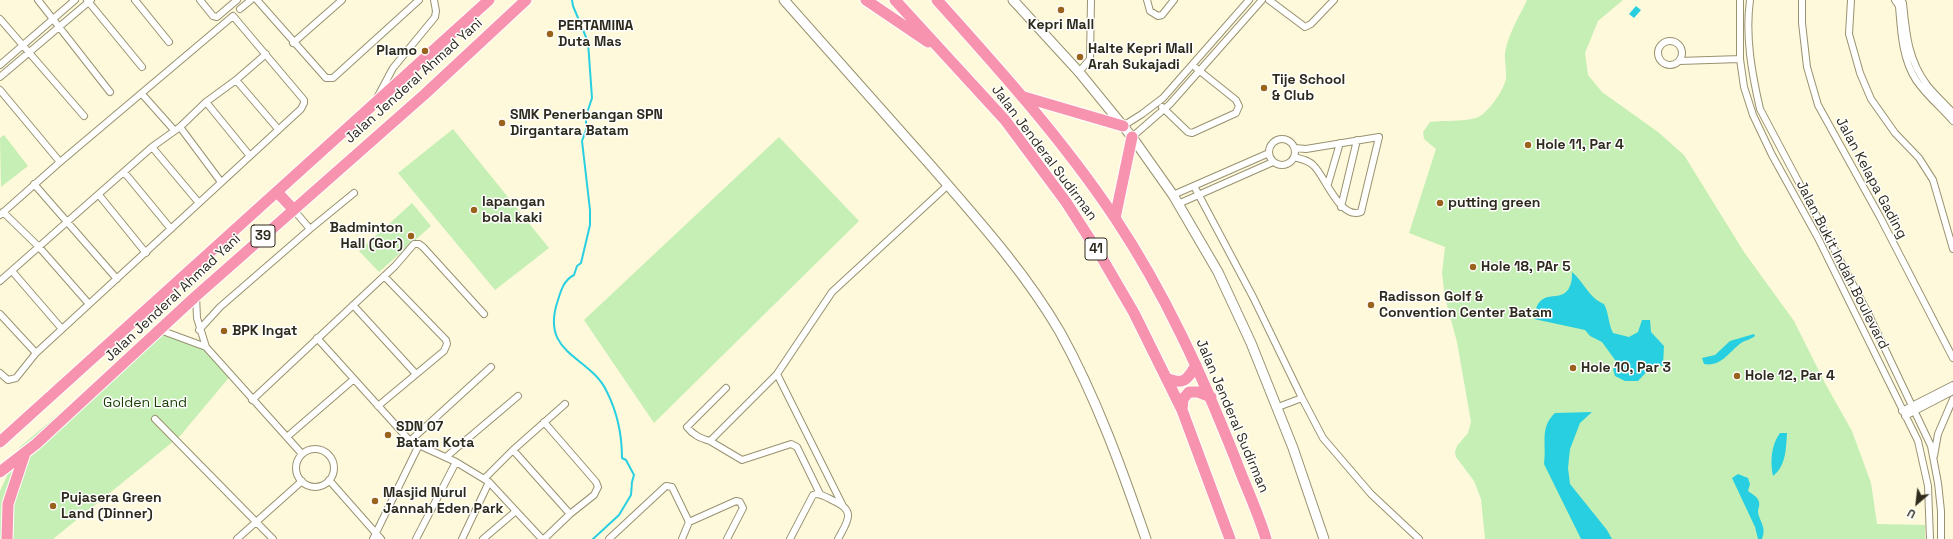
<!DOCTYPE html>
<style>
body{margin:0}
#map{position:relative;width:1953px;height:539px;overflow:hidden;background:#fef9db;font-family:"Space Grotesk",sans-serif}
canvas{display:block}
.north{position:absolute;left:1897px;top:483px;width:40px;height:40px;-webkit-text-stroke:3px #fff;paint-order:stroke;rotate:208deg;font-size:11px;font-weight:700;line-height:16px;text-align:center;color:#2e2b1d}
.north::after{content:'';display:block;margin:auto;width:14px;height:18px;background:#2e2b1d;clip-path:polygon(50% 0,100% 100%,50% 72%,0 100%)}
</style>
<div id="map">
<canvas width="1953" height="539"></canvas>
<div class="north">U</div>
</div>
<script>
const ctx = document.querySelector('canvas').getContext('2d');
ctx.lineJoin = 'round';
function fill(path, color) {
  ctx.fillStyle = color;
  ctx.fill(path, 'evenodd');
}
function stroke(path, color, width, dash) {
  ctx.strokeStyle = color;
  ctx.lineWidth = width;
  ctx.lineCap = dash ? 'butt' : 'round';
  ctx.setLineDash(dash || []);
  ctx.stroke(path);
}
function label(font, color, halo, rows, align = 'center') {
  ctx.font = font + ' "Space Grotesk",sans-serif';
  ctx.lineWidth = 3;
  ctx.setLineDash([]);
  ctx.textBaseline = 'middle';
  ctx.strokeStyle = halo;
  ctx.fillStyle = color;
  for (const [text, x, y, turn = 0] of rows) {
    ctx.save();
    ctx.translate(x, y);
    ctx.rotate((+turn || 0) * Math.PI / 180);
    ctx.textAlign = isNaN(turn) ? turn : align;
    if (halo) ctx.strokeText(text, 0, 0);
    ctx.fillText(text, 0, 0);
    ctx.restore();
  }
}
fill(new Path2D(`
 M 1527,0 L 1623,0 L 1598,21 L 1585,53 L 1588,75 L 1602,92 L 1658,132 L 1684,155 L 1744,252 L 1794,321 L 1826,385 L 1852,431 L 1871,483 L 1877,524 L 1925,525 L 1925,539 L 1485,539 L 1481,499 L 1474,481 L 1456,457 L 1455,452 L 1457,446 L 1468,433 L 1471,422 L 1457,342 L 1445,298 L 1442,273 L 1445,247 L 1409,233 L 1436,149 L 1424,139 L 1423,132 L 1430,122 C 1445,120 1461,122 1476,118 C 1487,115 1505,89 1506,78 C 1507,67 1503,58 1506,48 C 1510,31 1520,15 1527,0 Z
 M 453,129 L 549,248 L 495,290 L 398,173 Z
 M 4,135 L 28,166 L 1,187 L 0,138 Z
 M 779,137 L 859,221 L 654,423 L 584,320 Z
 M 412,203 L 431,226 L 379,272 L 359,251 Z
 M 159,329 L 206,345 L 232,374 L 180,436 L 53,539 L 0,539 L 0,491 L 20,447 Z`), '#c5efb4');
fill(new Path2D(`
 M 1636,6 L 1641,10 L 1634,18 L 1629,14 Z
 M 1572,272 C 1584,282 1589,298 1604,304 C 1609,313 1608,323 1613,333 L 1629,337 L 1638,332 L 1642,320 L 1650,320 L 1651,332 L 1664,346 L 1663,366 L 1654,364 L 1638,381 L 1625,381 L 1615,376 L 1613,369 L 1618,364 L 1602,342 L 1590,336 L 1585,330 L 1534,319 C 1538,284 1560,305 1569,288 C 1572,283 1572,277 1572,272 Z
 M 1754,334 L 1755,336 C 1750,340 1745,340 1741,343 C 1728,353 1721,367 1704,364 L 1702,358 L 1715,355 L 1730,341 Z
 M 1592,412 L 1580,423 L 1570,449 L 1568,468 L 1570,484 L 1607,530 L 1612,539 L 1581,539 L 1544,464 C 1547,444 1539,428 1555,413 Z
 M 1780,433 L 1787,433 C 1786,449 1786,466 1773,476 C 1770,462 1771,445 1780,433 Z
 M 1738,474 L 1748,478 L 1750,484 L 1748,491 C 1752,494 1758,497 1759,502 C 1760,505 1758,509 1758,512 C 1759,521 1767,527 1762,539 L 1758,539 L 1755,527 L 1732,478 Z`), '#28cfe0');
stroke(new Path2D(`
 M 572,0 L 573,6 L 588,42 L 592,98 L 586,116 L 586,130 L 582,141 L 590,210 L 590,225 L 581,263 L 577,266 L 574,275 C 564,280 561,290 558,300 C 539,355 590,355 607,392 C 617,412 622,436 622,458 L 626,460 L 634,475 L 632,482 L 631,495 L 619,515 L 593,539`), '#28cfe0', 2);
const street = new Path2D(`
 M 38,0 L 110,92
 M 87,0 L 142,67
 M 135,0 L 169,42
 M 200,0 L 213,16 L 217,17 L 237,0
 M 257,0 L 326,78 L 333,78 L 419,0
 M 1147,0 L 1150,11 L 1158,16 L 1162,15 L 1174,0
 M 1269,0 L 1305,27 L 1311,24 L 1334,0
 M 1740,0 L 1740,59 L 1744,87 L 1753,115 L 1772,155 L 1818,238 L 1918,441 L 1928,486 L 1930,539
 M 1750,0 C 1745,37 1752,74 1760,109 L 1867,311 L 1931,446 L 1938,483 L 1941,511 L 1941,539
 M 1802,0 L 1802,23 L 1807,67 L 1818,105 L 1880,217 L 1953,358
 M 1851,0 L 1849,34 L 1860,73 L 1871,99 L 1895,133 L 1919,158 L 1933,180 L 1953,249
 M 1895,0 L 1899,6 C 1901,31 1902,58 1916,80 C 1926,95 1941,107 1953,121
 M 1901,0 L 1903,3 C 1906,33 1908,60 1927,85 C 1935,95 1945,104 1953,113
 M 240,9 L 251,0
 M 0,19 L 84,116
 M1658 53a12 12 0 1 1 24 0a12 12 0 1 1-24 0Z
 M 293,43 L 342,0
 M 1679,61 L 1740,59
 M 0,65 L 75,0
 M 1079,72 L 1090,59 L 1091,0
 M 0,77 L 91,0
 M 236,80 L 278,129
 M 0,90 L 60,162
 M 142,94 L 174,130
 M 377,98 L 393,68 L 435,17 L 436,11 L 434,0
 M 206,102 L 250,156
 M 1162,107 L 1188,132 L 1192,133 L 1236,113 L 1239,106 L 1236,100 L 1196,68
 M 1123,126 L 1142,114 L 1163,98 L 1249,0
 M 180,127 L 221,182
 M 1132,137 L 1170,104 L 1262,0
 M1269 152a13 13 0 1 1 26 0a13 13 0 1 1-26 0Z
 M 152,147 L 199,203
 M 1294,157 C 1301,159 1309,160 1314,166 C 1326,178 1340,220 1361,212 L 1379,137 L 1306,149 L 1295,148
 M 124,172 L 171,229
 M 34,184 L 117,279
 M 1328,184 L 1340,143
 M 1194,186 L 1253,297 L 1302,398 L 1323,438 L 1371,494 L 1419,539
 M 99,195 L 146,253
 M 1173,195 L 1269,153
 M 1178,204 L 1273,162
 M 1341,207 L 1357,140
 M 293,209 L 310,229 L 354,193
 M 3,212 L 39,247 L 89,304
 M 0,215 L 60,162 L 233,16 L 304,100 L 304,103 L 301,109 L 36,353 L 16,378 L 8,380 L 0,373
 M 12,271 L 62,329
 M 0,281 L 152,147 L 180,127 L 206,102 L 236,80 L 266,54
 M 196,296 L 197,318 L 206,347 L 302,454
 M 353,305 L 416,374
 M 0,314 L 36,353
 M 160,330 L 206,347
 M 199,330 L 220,307 L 310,229
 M 317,338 L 410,441
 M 491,367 L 410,441 L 456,462 L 489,482 L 542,539
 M 726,388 L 687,427 C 693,435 700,438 710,441 L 777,374
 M 252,400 L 395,266 L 414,244 L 419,244 L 423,247 L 484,314
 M 378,406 L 444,351 L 447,344 L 446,340 L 384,276
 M 1278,407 L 1302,398
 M 1902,411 L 1953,385
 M 1905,416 L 1953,391
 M 155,419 L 273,539
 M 288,436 L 354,379
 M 710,441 L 742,460 L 791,444 L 797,447 L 820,494
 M296 468a19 19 0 1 1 38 0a19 19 0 1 1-38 0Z
 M 513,450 L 570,514
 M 1934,456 L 1938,434 L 1953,399
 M 446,457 L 518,396
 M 484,479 L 513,450 L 565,404
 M 329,480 L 381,539
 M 842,504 L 777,374 L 832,292 L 948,185
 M 237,539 L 302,481
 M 373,539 L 419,445
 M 416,539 L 456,462
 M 462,539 L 489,482
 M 483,539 L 516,511
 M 544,539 L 570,514 L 594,495 L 598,487 L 596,482 L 544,422
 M 609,539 L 666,486 L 672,487 L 689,522
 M 682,539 L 689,522 L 736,501 L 740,502 L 743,508 L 727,539
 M 790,539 L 813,495 L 816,494 C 822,494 828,498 834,501 C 857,511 847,522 838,539`);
const secondary = new Path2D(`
 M 784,0 C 834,56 883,112 933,168 C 978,220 1025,272 1060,332 C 1096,397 1122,469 1146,539
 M 1013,0 L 1079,72 L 1132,137 L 1173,195 L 1218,272 L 1251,343 L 1293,448 L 1324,539`);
const highway = new Path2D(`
 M 866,0 L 928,42
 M 895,0 L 1005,120 L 1066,202 L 1102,258 L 1134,313 L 1182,410 L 1230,539
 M 937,0 C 1000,70 1063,140 1115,218 C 1165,293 1202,375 1235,458 C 1245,485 1258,512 1266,539
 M 1024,97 L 1123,126
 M 277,192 L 293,209
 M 1115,218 L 1132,137
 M 1166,378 C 1183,385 1187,381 1196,365
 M 1182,410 L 1183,399 L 1189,392 L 1198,392 L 1211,397
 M 0,442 L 489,0
 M 0,472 L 36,444 L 196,296 L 425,94 L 526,0
 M 7,539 L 8,504 L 25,453`);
stroke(street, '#999270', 8);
stroke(secondary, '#999270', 11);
stroke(highway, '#fff', 13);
stroke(street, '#fff', 6);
stroke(secondary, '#fff', 9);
stroke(highway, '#f793ae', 11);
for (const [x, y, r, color] of [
 [1061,10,4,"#9a631d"],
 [550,34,4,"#9a631d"],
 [425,51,4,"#9a631d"],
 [1080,57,4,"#9a631d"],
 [1264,88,4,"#9a631d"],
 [502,123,4,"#9a631d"],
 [1528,145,4,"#9a631d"],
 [1440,203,4,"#9a631d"],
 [474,210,4,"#9a631d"],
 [411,236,4,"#9a631d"],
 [1473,267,4,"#9a631d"],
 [1371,305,4,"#9a631d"],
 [224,331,4,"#9a631d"],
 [1573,368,4,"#9a631d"],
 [1737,376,4,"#9a631d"],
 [388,435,4,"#9a631d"],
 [375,501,4,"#9a631d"],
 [53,506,4,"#9a631d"]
]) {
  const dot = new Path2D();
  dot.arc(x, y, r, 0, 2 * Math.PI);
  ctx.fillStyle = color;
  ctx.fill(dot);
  stroke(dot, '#fff', 1.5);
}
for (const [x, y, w] of [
 [263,236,24],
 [1096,249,22]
]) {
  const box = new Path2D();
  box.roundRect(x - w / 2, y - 11, w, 22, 3);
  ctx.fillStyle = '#fff';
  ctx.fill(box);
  stroke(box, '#2e2b1d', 1);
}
label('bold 13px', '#2e2b1d', null, [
 ["39",263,236],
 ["41",1096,249]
]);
label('bold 14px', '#2e2b1d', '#fff', [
 ["Kepri Mall",1061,25,"center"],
 ["PERTAMINA",558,26],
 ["Duta Mas",558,42],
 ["Halte Kepri Mall",1088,49],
 ["Arah Sukajadi",1088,65],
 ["Plamo",417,51,"right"],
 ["Tije School",1272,80],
 ["& Club",1272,96],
 ["SMK Penerbangan SPN",510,115],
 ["Dirgantara Batam",510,131],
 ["Hole 11, Par 4",1536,145],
 ["lapangan",482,202],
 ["bola kaki",482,218],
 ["putting green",1448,203],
 ["Badminton",403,228,"right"],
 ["Hall (Gor)",403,244,"right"],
 ["Hole 18, PAr 5",1481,267],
 ["Radisson Golf &",1379,297],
 ["Convention Center Batam",1379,313],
 ["BPK Ingat",232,331],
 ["Hole 10, Par 3",1581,368],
 ["Hole 12, Par 4",1745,376],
 ["SDN 07",396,427],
 ["Batam Kota",396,443],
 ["Masjid Nurul",383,493],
 ["Jannah Eden Park",383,509],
 ["Pujasera Green",61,498],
 ["Land (Dinner)",61,514]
], 'left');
label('14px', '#2e2b1d', '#fff', [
 ["Jalan Jenderal Ahmad Yani",414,81,-42],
 ["Jalan Jenderal Sudirman",1044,153,53],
 ["Jalan Kelapa Gading",1871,178,62],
 ["Jalan Bukit Indah Boulevard",1842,265,63],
 ["Jalan Jenderal Ahmad Yani",173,298,-43],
 ["Jalan Jenderal Sudirman",1232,416,67]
]);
label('14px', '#1a3f04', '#fff', [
 ["Golden Land",145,403]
]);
</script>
